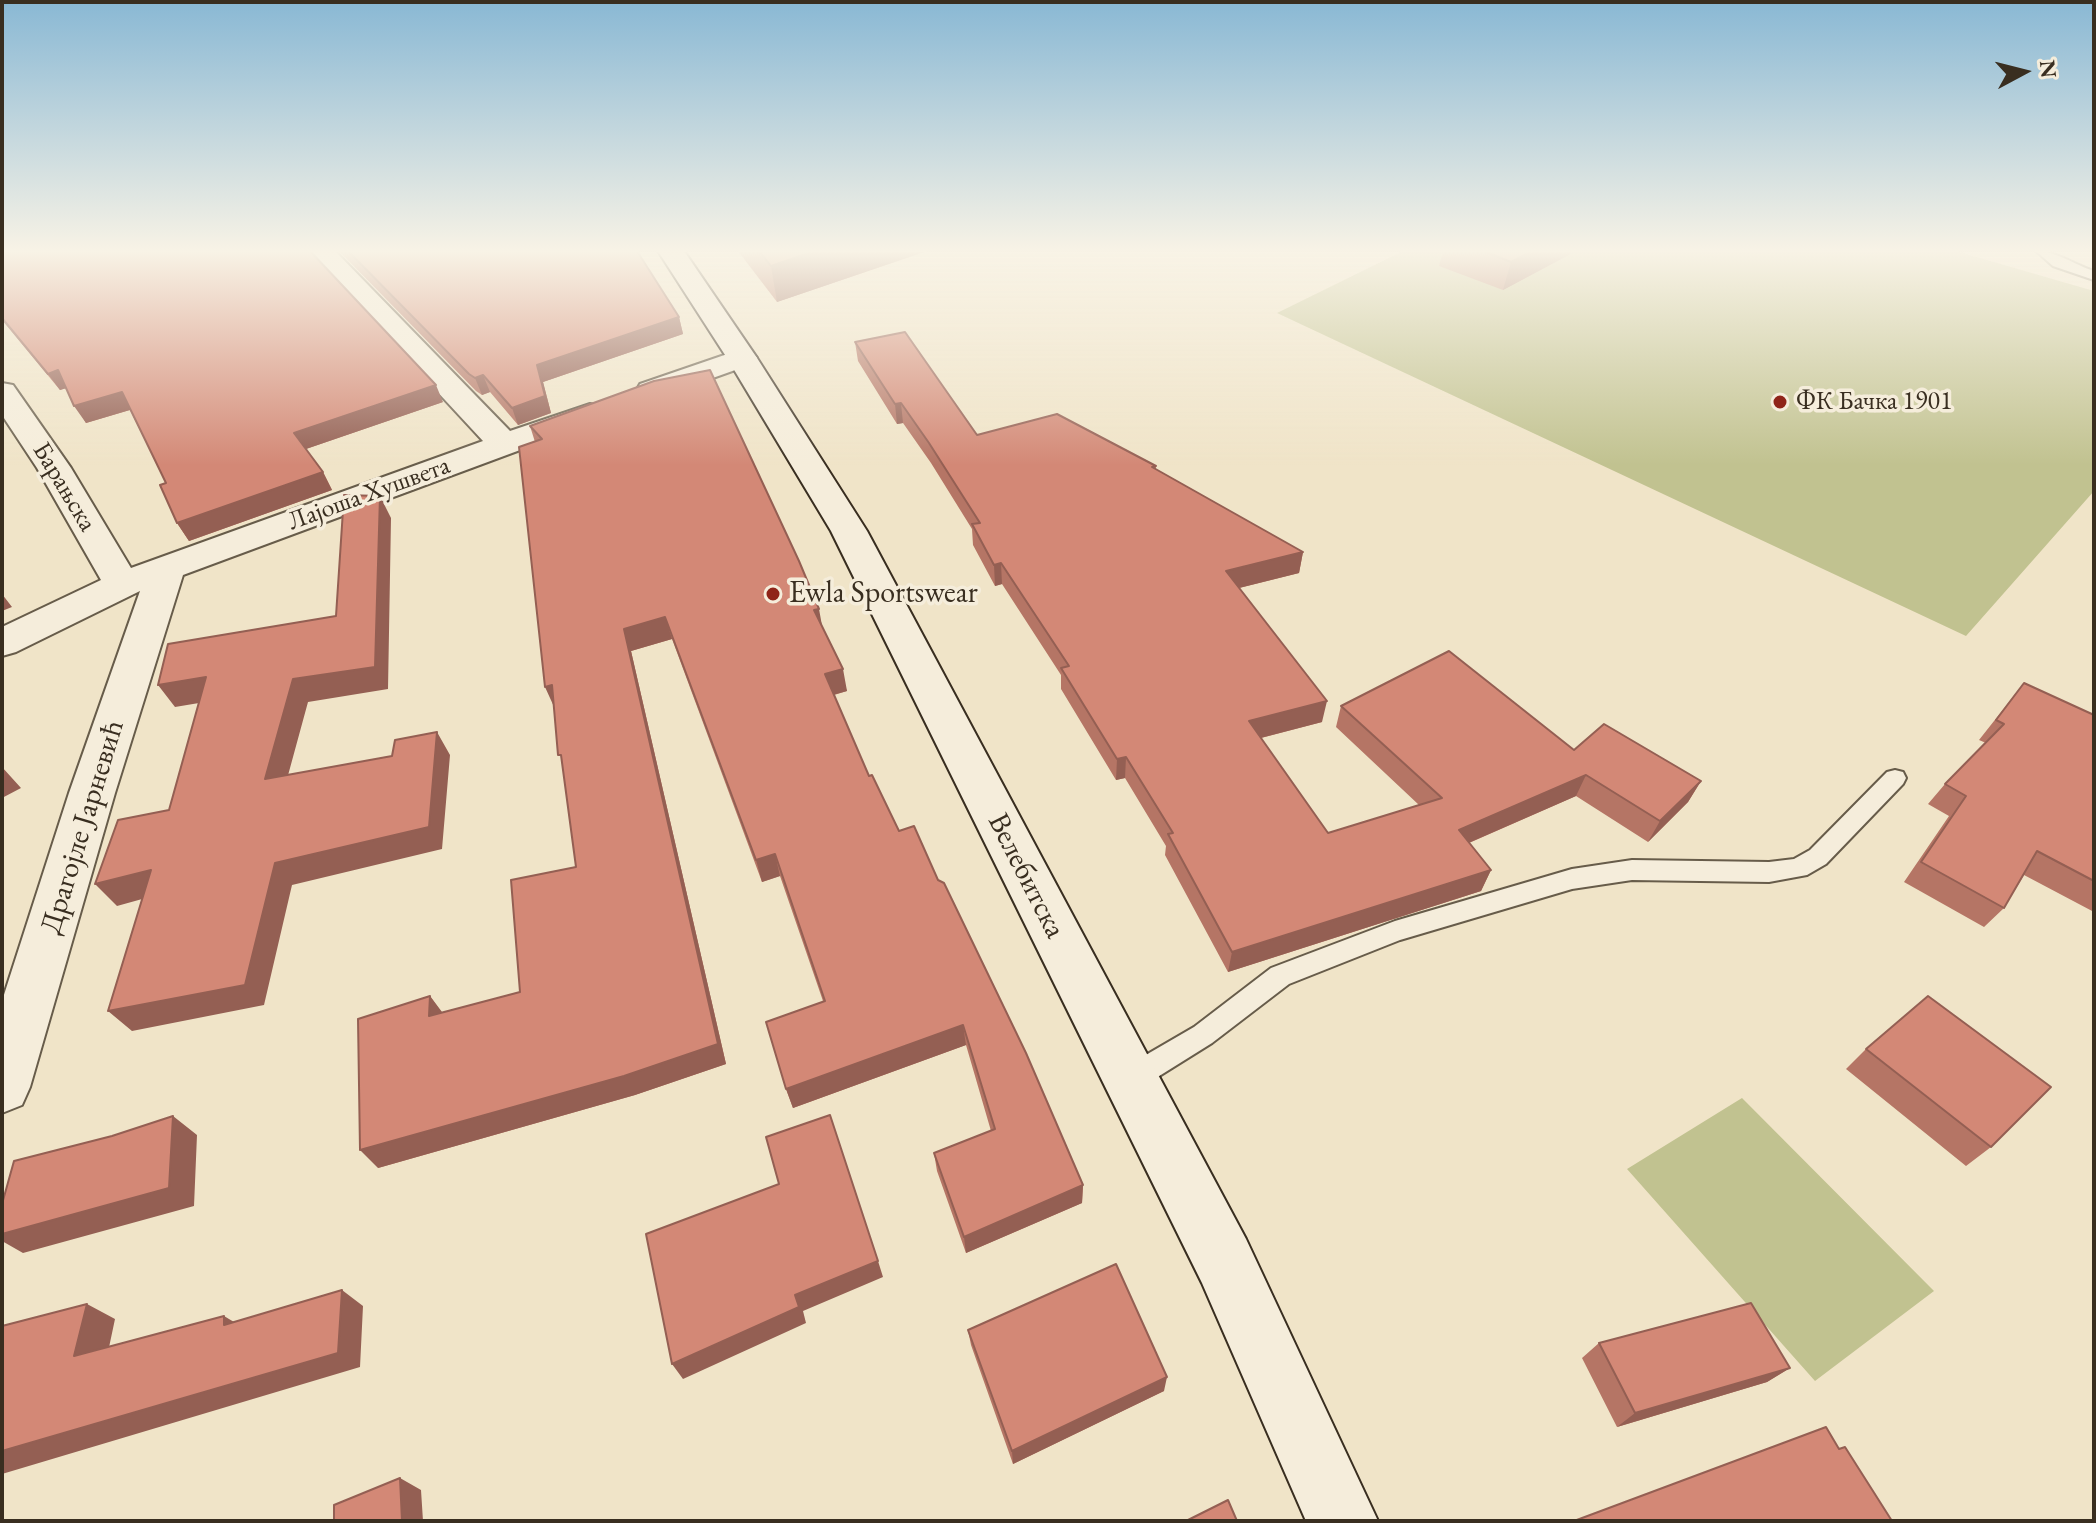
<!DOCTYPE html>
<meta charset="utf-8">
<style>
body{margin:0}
#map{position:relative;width:2096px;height:1523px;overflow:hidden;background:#f0e4c8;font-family:"EB Garamond",serif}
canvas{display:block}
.frame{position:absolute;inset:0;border:4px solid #392e20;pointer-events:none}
.north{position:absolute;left:1984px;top:32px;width:80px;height:80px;-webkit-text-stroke:6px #f5eddb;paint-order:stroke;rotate:83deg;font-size:22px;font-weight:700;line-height:32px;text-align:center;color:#392e20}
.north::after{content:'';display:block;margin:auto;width:28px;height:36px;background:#392e20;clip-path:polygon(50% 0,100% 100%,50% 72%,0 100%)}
</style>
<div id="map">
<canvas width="2096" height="1523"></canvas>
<div class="frame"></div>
<div class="north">N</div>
</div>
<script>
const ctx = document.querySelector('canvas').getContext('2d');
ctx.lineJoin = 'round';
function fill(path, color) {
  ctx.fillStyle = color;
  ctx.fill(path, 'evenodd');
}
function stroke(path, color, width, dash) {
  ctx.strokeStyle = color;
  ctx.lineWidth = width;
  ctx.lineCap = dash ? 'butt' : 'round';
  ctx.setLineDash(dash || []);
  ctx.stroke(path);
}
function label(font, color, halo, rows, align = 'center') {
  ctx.font = font + ' "EB Garamond",serif';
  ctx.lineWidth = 7;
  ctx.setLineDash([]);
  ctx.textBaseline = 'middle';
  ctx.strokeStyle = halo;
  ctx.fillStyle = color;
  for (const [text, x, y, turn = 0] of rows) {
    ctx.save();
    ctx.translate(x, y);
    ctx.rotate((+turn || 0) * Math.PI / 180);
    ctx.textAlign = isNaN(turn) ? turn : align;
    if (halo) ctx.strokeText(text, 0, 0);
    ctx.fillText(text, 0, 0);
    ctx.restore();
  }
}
fill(new Path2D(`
 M 1403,251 L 1956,251 L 2094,291 L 2094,491 L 1966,636 L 1277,313 Z
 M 1742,1098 L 1934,1291 L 1815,1381 L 1627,1169 Z`), '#c1c290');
const lane = new Path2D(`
 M 2036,251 C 2056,251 2075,265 2094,271 L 2094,280 L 2053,266 Z
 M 1895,770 L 1903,772 L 1906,778 L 1903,784 L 1826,864 L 1807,875 L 1769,882 L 1632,880 L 1572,889 L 1400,940 L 1289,984 L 1212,1043 L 1140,1088 L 1130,1092 L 1120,1088 L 1116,1079 L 1120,1070 L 1194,1027 L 1271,968 L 1395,921 L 1572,869 L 1632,860 L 1769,862 L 1794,859 L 1810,850 L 1887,772 Z`);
const street = new Path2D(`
 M 307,251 L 335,251 L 510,431 L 590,404 L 601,406 L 606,413 L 601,420 L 183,575 L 115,793 L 30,1087 L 22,1105 L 2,1113 L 2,1001 L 69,793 L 140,591 L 16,652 L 2,656 L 2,627 L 101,580 L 37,468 L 2,415 L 2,383 L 13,385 L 71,468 L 131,568 L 483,441 Z
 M 742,349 L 752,352 L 757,358 L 752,364 L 651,400 L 640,398 L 636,391 L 640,384 Z`);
const secondary = new Path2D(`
 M 658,251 L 684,251 L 757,358 L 867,531 L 1246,1239 L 1378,1521 L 1306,1521 L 1202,1283 L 831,531 L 727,358 Z`);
stroke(lane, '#675c4a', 4);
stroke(street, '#675c4a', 4);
stroke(secondary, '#392e20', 4);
fill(lane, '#f5eddb');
fill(street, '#f5eddb');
fill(secondary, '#f5eddb');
fill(new Path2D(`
 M 2,251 L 443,402 L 306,449 L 323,472 L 332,490 L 189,541 L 177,523 L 166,483 L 130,410 L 86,423 L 66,388 L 60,390 L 2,320 Z
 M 339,251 L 637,251 L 679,317 L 683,334 L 543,382 L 551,413 L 518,425 L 490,392 L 482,395 L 476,391 Z
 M 738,251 L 927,251 L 777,302 Z
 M 1443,251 L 1576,251 L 1503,290 L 1439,266 Z
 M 855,342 L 977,435 L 1156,466 L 1156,469 L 1303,552 L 1299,573 L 1239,588 L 1322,722 L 1261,738 L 1328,833 L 1419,805 L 1336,727 L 1341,706 L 1574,750 L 1701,781 L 1688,802 L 1648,842 L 1576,796 L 1469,843 L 1491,870 L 1481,891 L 1228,972 L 1165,855 L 1166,846 L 1125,778 L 1116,780 L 1061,689 L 1061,675 L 1002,584 L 995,586 L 973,545 L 972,529 L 931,463 L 903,423 L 897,424 L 858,361 Z
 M 530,426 L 823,629 L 847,691 L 834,695 L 869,776 L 1083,1185 L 1082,1203 L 966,1253 L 937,1171 L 934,1153 L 991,1131 L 966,1045 L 793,1108 L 786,1089 L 823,1001 L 780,876 L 762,882 L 672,639 L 631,651 L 726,1064 L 635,1095 L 378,1168 L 430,996 L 442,1013 L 520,992 L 576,867 L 535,442 Z
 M 2024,683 L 2094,715 L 2094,912 L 2024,875 L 2004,908 L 1984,927 L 1904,882 L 1949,816 L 1928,804 L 1945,784 L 1986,743 L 1979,740 Z
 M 1866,1049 L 1991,1147 L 1966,1166 L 1846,1069 Z
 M 968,1330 L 1164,1391 L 1013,1464 L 971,1345 Z
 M 1599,1343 L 1790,1368 L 1767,1382 L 1617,1427 L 1582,1358 Z`), '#b57565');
fill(new Path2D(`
 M 815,251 L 927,251 L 777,302 L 771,266 Z
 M 1532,251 L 1576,251 L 1503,290 L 1511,262 Z
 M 679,317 L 683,334 L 543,382 L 551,413 L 518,425 L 512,408 L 537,365 Z
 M 58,370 L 70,387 L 60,390 L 48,374 Z
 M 483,375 L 490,392 L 482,395 L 475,378 Z
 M 436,385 L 443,402 L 303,450 L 294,433 Z
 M 122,392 L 133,409 L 86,423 L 74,406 Z
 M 901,403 L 903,423 L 897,424 L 895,404 Z
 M 323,472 L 332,490 L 189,541 L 177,523 Z
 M 380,496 L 391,518 L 388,689 L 308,702 L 281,801 L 265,779 L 293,679 L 375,667 Z
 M 1303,552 L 1299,573 L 1223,592 L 1226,571 Z
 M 1001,563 L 1002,584 L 995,586 L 994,565 Z
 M 2,594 L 12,607 L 2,611 Z
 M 819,609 L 823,631 L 814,610 Z
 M 665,617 L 672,639 L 631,651 L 726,1064 L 635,1095 L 378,1168 L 360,1150 L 624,1076 L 624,629 Z
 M 843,669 L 847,691 L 829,696 L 825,674 Z
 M 206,677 L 223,699 L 175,707 L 158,685 Z
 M 552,685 L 555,709 L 545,687 Z
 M 1327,701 L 1322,722 L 1245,742 L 1249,721 Z
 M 437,732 L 450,755 L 442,849 L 292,885 L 264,1005 L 132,1031 L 108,1011 L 275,863 Z
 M 1126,757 L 1125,778 L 1116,780 L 1117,759 Z
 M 2,767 L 21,788 L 2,798 Z
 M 1586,775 L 1576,796 L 1450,851 L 1459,830 Z
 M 1701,781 L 1688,802 L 1648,842 L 1660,821 Z
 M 775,854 L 780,876 L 762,882 L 756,860 Z
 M 151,870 L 171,891 L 117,906 L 95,884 Z
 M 1491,870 L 1481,891 L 1228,972 L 1232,952 Z
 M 430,996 L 445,1016 L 429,1016 Z
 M 963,1025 L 966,1045 L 793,1108 L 786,1089 Z
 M 173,1116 L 197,1135 L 194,1206 L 23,1253 L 2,1241 L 2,1234 Z
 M 1083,1185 L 1082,1203 L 966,1253 L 964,1237 Z
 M 878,1261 L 883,1277 L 803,1311 L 806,1323 L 683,1379 L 672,1364 L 795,1295 Z
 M 342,1290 L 363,1306 L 360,1367 L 2,1474 L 2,1451 Z
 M 87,1304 L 115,1319 L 104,1371 L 74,1356 Z
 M 224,1316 L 249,1331 L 224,1325 Z
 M 1790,1368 L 1767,1382 L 1617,1427 L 1635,1413 Z
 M 1167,1377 L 1164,1391 L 1013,1464 L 1012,1451 Z
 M 400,1478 L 421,1490 L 423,1521 L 402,1521 Z`), '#945f53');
const building = new Path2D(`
 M 2,251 L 310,251 L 436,385 L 294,433 L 323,472 L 177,523 L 160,485 L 166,483 L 122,392 L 74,406 L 58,370 L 48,374 L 2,318 Z
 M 348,251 L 637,251 L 679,317 L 537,365 L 545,396 L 512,408 L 483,375 L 475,378 L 469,374 Z
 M 759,251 L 815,251 L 771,266 Z
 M 1483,251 L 1532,251 L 1511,262 Z
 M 905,332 L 977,435 L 1057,414 L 1156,466 L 1152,467 L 1303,552 L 1226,571 L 1327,701 L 1249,721 L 1328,833 L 1442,798 L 1341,706 L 1449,651 L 1574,750 L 1604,724 L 1701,781 L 1660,821 L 1586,775 L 1459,830 L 1491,870 L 1232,952 L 1168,834 L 1173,833 L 1126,757 L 1117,759 L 1061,668 L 1069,666 L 1001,563 L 994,565 L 972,524 L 980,523 L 929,443 L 901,403 L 895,404 L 855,342 Z
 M 710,370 L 799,561 L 819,609 L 814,610 L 843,669 L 825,674 L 869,776 L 872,775 L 899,831 L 914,826 L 938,880 L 944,883 L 1026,1053 L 1083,1185 L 964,1237 L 934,1153 L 995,1129 L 963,1025 L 786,1089 L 766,1022 L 825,1001 L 775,854 L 756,860 L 665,617 L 624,629 L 718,1044 L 624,1076 L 360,1150 L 358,1019 L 430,996 L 429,1016 L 520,992 L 511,880 L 576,867 L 561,755 L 558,755 L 552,685 L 545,687 L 519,447 L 542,439 L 530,426 L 654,381 Z
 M 344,495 L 380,496 L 375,667 L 293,679 L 265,779 L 392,756 L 395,740 L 437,732 L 429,827 L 275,863 L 245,985 L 108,1011 L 151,870 L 95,884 L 118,820 L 169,810 L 206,677 L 158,685 L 168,644 L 336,616 Z
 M 2024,683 L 2094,715 L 2094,881 L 2037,851 L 2004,908 L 1921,862 L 1966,796 L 1945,784 L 2004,724 L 1996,720 Z
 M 1928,996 L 2051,1087 L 1991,1147 L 1866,1049 Z
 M 830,1115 L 878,1261 L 795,1295 L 799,1307 L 672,1364 L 646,1234 L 779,1184 L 766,1137 Z
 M 173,1116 L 169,1188 L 2,1234 L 2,1204 L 14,1161 L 112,1136 Z
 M 1116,1264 L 1167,1377 L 1012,1451 L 968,1330 Z
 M 342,1290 L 338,1353 L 2,1451 L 2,1326 L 87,1304 L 74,1356 L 224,1316 L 224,1325 Z
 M 1751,1303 L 1790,1368 L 1635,1413 L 1599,1343 Z
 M 1826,1427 L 1839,1449 L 1845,1447 L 1892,1521 L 1574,1521 Z
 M 400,1478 L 402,1521 L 334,1521 L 334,1505 Z
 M 1228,1500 L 1237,1521 L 1186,1521 Z`);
fill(building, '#d38876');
stroke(building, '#945f53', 2);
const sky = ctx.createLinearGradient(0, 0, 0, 465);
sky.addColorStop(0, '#89b8d4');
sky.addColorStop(0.54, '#f8f3e6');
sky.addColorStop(1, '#f8f3e600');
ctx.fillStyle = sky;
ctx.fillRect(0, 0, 2096, 465);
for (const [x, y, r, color] of [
 [1780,402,8,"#8f2418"],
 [773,594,8,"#8f2418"]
]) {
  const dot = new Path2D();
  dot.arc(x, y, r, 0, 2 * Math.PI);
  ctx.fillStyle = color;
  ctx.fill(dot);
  stroke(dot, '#f5eddb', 3);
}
label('26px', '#392e20', '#f5eddb', [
 ["ФК Бачка 1901",1796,402]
], 'left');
label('26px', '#392e20', '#f5eddb', [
 ["Барањска",64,487,59],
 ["Лајоша Хушвета",369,494,-20]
]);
label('30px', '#392e20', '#f5eddb', [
 ["Ewla Sportswear",789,594]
], 'left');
label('30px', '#392e20', '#f5eddb', [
 ["Драгојле Јарневић",83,827,-73],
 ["Велебитска",1026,876,63]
]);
</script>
